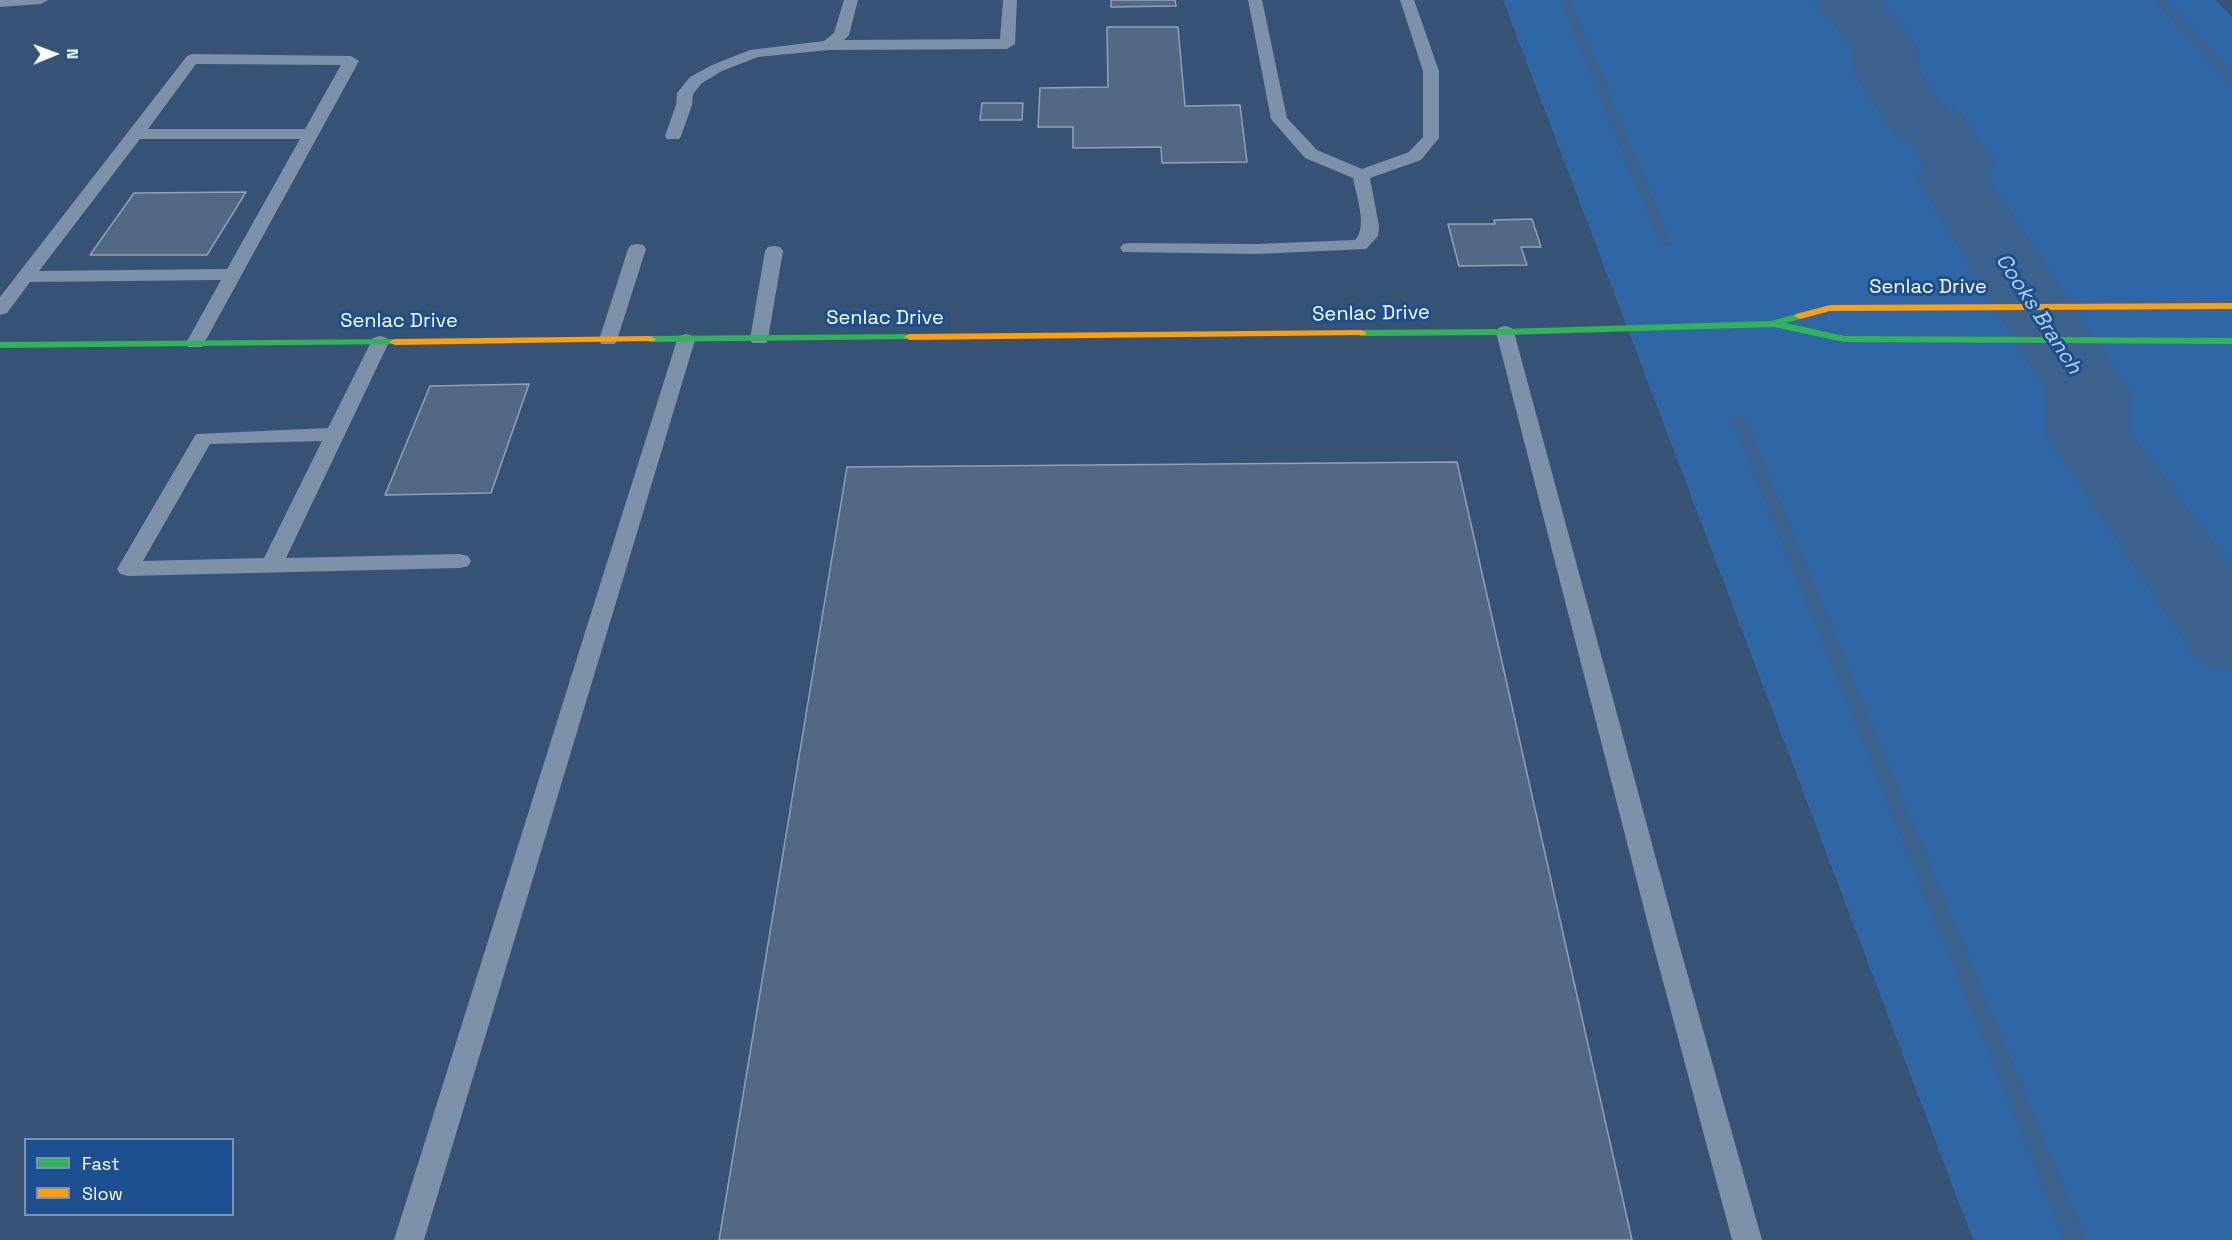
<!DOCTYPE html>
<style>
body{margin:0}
#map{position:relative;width:2232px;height:1240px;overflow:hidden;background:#365274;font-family:"Space Grotesk",sans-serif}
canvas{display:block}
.legend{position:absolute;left:24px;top:1138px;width:210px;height:78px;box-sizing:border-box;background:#1b4f8f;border:2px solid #7695bc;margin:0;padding:8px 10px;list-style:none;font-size:18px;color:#fff}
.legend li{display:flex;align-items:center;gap:12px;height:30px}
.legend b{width:30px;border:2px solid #7695bc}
.north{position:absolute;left:24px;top:24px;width:60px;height:60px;-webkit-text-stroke:4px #1b4f8f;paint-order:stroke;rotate:89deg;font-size:16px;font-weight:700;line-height:24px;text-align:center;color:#fff}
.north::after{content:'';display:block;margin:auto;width:21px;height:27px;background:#fff;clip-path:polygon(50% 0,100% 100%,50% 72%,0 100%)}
</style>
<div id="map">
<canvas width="2232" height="1240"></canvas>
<ul class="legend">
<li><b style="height:8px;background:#30b455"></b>Fast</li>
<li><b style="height:8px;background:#ff9f0a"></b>Slow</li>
</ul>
<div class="north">N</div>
</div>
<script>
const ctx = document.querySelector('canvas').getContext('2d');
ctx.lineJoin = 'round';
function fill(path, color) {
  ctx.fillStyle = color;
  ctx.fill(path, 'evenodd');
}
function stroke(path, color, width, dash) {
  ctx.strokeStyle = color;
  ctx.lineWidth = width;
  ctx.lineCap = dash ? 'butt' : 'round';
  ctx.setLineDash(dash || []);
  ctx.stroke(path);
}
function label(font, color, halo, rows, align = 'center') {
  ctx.font = font + ' "Space Grotesk",sans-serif';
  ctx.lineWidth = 6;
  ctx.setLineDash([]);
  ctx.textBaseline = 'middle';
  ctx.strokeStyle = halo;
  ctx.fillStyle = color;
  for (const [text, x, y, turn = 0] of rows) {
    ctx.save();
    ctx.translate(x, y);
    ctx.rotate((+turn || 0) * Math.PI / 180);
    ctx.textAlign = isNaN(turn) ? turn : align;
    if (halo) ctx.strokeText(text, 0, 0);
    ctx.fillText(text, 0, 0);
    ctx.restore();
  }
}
fill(new Path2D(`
 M 1503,0 L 2215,0 L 2232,17 L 2232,1240 L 1973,1240 Z`), '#2f66a5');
fill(new Path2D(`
 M 1560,0 L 1570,0 L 1671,242 L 1670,245 L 1665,246 L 1659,242 Z
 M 2154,0 L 2165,0 L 2232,72 L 2232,82 L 2228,81 Z
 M 1739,415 L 1746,420 L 2086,1240 L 2064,1240 L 1732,420 Z`), '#3b618d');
fill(new Path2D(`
 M 1814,0 L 1879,0 L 1918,46 L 1917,67 L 1941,104 L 1961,113 L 1996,162 L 1988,178 L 2130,392 L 2131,433 L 2232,567 L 2232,671 L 2198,661 L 2045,435 L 2046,392 L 1916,178 L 1924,162 L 1911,143 L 1892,133 L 1882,118 L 1851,67 L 1852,48 Z`), '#3b618d');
const building = new Path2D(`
 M 1111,0 L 1175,0 L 1176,6 L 1111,7 Z
 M 1107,27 L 1178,27 L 1185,106 L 1240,105 L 1247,162 L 1162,163 L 1161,147 L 1073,148 L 1073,127 L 1038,127 L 1040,88 L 1108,87 Z
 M 982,103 L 1023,103 L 1022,120 L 980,120 Z
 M 246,192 L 207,255 L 90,255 L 134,193 Z
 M 1532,219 L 1541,247 L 1521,247 L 1527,265 L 1459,266 L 1448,224 L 1495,224 L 1494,220 Z
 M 529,384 L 491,493 L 385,495 L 430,386 Z
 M 1457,462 L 1632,1240 L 719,1240 L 847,467 Z`);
fill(building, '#526984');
stroke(building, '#92a2b6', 1.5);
fill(new Path2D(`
 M 0,0 L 48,0 L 41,4 L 0,7 Z
 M 844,0 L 858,0 L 849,35 L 844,40 L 1000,39 L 1003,0 L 1017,0 L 1015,44 L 1007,49 L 829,50 L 758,57 L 722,71 L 702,83 L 693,94 L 692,105 L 681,136 L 679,139 L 667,139 L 665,136 L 676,105 L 677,93 L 690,77 L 712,65 L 750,50 L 824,41 L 834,33 Z
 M 1248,0 L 1262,0 L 1287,118 L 1317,150 L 1362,169 L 1409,152 L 1423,137 L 1423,71 L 1400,0 L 1414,0 L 1439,71 L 1439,138 L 1421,160 L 1370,178 L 1379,226 L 1378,236 L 1366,249 L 1257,254 L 1123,252 L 1120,248 L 1123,244 L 1129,243 L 1257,244 L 1355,240 C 1368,227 1356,195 1353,178 L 1305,158 L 1271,119 Z
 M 192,54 L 351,56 L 359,61 L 202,347 L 188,347 L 186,343 L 221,280 L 30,282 L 7,313 L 0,315 L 0,297 L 187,56 ZM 196,64 L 341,65 L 305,129 L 148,129 ZM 140,139 L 300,139 L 227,269 L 39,271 Z
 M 637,244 L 643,245 L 646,249 L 617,340 L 615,344 L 601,344 L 599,340 L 628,249 L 631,245 Z
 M 774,246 L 780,247 L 783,251 L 768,339 L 766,343 L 752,343 L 750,339 L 765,251 L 768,247 Z
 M 1505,326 L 1512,328 L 1514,332 L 1679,944 L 1762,1240 L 1732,1240 L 1653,944 L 1496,332 L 1498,328 Z
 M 686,334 L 693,336 L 695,340 L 424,1240 L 394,1240 L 677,340 L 679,336 Z
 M 380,336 L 387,338 L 389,342 L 286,558 L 460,554 L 468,556 L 471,561 L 468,566 L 460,568 L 128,576 L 120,574 L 117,569 L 196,434 L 328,428 L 373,338 ZM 322,441 L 264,558 L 143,561 L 210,444 Z`), '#7d92a8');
fill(new Path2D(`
 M 1800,313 L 1806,316 L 1804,318 L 1786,323 L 1844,336 L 2232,338 L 2232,344 L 1844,342 L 1774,327 L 1505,335 L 1361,336 L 1355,333 L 1361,330 L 1505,329 L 1771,321 Z
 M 910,334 L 914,335 L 914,339 L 650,342 L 644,339 L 650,336 Z
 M 395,339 L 401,342 L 399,344 L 0,348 L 0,342 Z`), '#30b455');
fill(new Path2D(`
 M 2232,303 L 2232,309 L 1830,311 L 1800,319 L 1794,316 L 1796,314 L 1830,305 Z
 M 1361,330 L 1367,333 L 1365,335 L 910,340 L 904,337 L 910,334 Z
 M 650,336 L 656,339 L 654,341 L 395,345 L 389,342 L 395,339 Z`), '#ff9f0a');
label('20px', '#fff', '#1b4f8f', [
 ["Senlac Drive",1928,288],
 ["Senlac Drive",1371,314,-1],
 ["Senlac Drive",885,319],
 ["Senlac Drive",399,322]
]);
label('italic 21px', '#b5d3f5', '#1b4f8f', [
 ["Cooks Branch",2038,314,57]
]);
</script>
